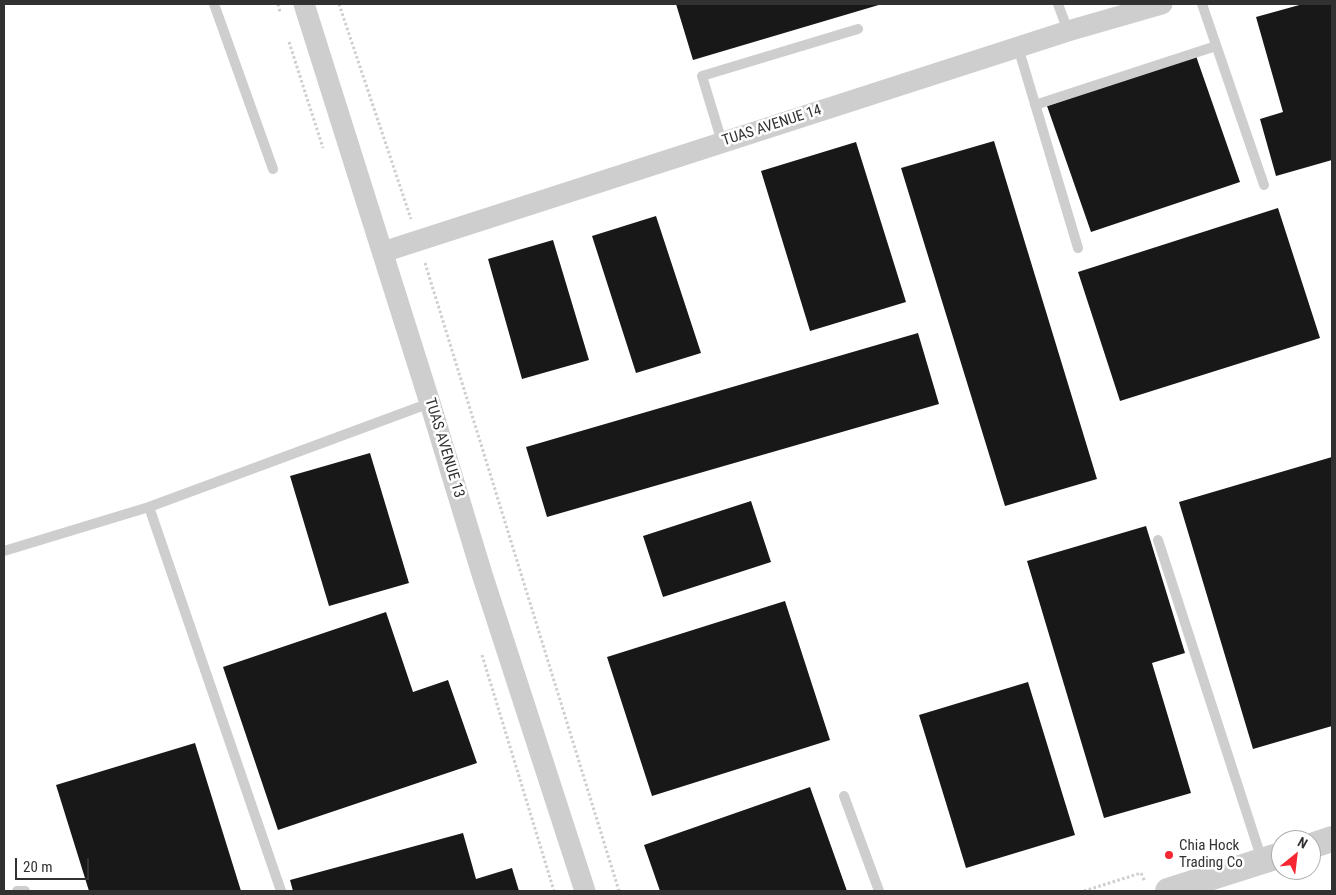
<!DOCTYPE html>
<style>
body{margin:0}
#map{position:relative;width:1336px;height:895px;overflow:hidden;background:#fff;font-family:"Roboto Condensed",sans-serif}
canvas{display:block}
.frame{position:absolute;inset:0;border:5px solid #313131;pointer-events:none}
.north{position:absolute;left:1271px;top:830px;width:50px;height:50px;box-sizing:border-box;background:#fff;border:1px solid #adadad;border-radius:50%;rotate:29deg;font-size:14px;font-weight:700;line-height:20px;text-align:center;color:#313131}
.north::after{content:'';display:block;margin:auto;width:18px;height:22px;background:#f52732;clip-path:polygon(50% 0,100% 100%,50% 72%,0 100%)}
.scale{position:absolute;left:15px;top:858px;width:74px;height:22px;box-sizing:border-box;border:2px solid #313131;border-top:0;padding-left:6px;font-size:15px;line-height:18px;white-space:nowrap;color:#313131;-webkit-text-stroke:4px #fff;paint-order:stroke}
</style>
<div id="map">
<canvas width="1336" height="895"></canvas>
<div class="frame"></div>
<div class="north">N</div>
<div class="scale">20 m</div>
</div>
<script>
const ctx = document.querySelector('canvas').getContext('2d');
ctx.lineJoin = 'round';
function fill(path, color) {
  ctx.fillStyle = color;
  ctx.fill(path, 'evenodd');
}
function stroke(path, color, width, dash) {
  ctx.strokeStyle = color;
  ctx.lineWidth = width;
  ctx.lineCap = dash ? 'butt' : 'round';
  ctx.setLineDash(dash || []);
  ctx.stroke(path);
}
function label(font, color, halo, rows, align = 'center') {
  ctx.font = font + ' "Roboto Condensed",sans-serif';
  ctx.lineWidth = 5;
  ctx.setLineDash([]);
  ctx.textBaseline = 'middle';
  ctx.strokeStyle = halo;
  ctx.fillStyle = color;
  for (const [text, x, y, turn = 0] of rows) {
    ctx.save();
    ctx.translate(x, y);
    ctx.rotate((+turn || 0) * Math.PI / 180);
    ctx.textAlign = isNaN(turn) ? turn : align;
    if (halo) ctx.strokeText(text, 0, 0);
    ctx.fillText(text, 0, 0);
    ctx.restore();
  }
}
fill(new Path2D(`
 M 676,4 L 882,4 L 693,60 Z
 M 1303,4 L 1332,4 L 1332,160 L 1276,176 L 1260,119 L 1283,112 L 1256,17 Z
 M 1196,56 L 1240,182 L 1091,232 L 1047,106 Z
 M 994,141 L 1097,479 L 1005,506 L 901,168 Z
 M 856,142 L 906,302 L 810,331 L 761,171 Z
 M 1278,208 L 1320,338 L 1120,401 L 1078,272 Z
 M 656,216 L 701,353 L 636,373 L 592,236 Z
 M 553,240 L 589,360 L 522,379 L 488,259 Z
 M 918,333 L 939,404 L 547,517 L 526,447 Z
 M 370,453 L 409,583 L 329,606 L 290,476 Z
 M 1332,457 L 1332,726 L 1253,749 L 1179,502 Z
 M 751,501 L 771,562 L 663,597 L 643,536 Z
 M 1146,526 L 1185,653 L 1152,663 L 1191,793 L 1104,818 L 1027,561 Z
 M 785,601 L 830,740 L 652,796 L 607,657 Z
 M 386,612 L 413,692 L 448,680 L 477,763 L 278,830 L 223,667 Z
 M 1028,682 L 1075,835 L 966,868 L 919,715 Z
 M 195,743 L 241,891 L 89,891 L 56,785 Z
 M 810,787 L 847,891 L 660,891 L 644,845 Z
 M 463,833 L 476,879 L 512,868 L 519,891 L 293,891 L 290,880 Z`), '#181818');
stroke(new Path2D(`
 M 278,4 L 280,12
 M 339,4 L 411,219
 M 289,42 L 323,148
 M 425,263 L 619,891
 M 482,655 L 554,891
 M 1084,891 L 1141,873 L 1145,882`), '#cecece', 3, [2.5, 2.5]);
stroke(new Path2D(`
 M 214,4 L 273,169
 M 1058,4 L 1068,31
 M 1202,4 L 1264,185
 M 1018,47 L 1078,248
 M 1035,105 L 1216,46
 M 722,142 L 702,76 L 858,29
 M 149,507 L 281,891
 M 1158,540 L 1262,860
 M 4,551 L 149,507 L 430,403
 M 844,796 L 879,891
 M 17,891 L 25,891`), '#cecece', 10);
stroke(new Path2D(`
 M 304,4 L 430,403 L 482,574 L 585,891
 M 383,252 L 1068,31 L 1162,4`), '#cecece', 21);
stroke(new Path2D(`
 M 1311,846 L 1332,839
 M 1168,891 L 1281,855`), '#cecece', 26);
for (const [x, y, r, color] of [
 [1169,855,5,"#f52732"]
]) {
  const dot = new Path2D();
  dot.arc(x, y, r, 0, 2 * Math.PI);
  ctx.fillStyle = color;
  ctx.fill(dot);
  stroke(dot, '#fff', 2);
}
label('15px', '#313131', '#fff', [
 ["TUAS AVENUE 14",772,126,-18],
 ["TUAS AVENUE 13",444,448,73]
]);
label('15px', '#313131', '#fff', [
 ["Chia Hock",1179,846],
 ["Trading Co",1179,863]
], 'left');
</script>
